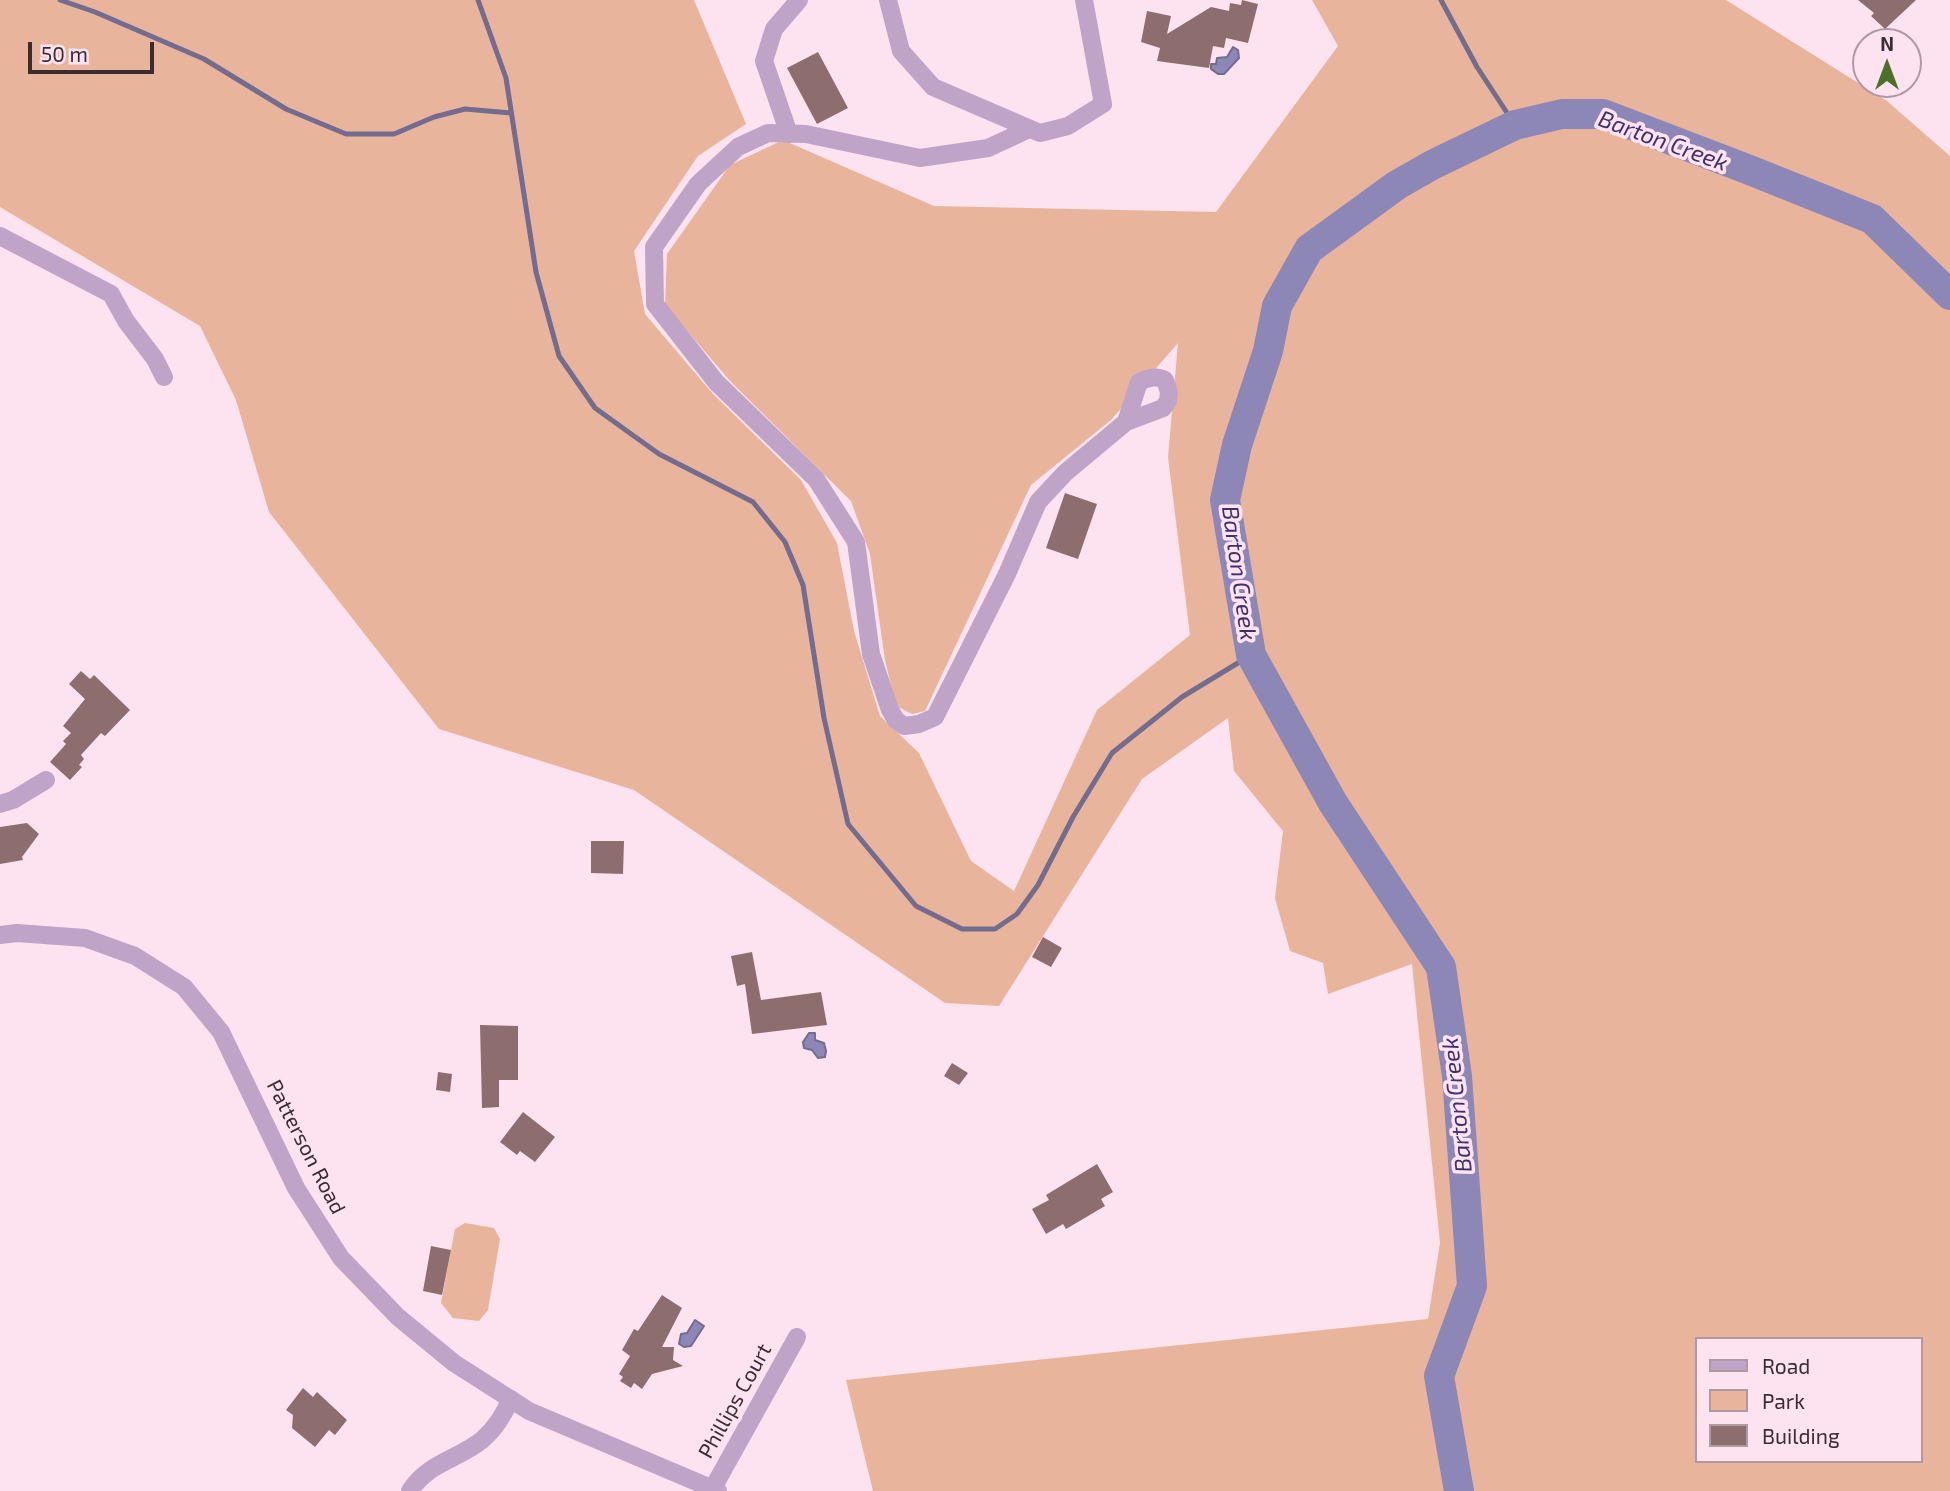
<!DOCTYPE html>
<style>
body{margin:0}
#map{position:relative;width:1950px;height:1491px;overflow:hidden;background:#fde2ef;font-family:"Exo 2",sans-serif}
canvas{display:block}
.legend{position:absolute;left:1695px;top:1337px;width:228px;height:126px;box-sizing:border-box;background:#fde2ef;border:2px solid #af99a3;margin:0;padding:9px 12px;list-style:none;font-size:21px;color:#392c32}
.legend li{display:flex;align-items:center;gap:14px;height:35px}
.legend b{width:35px;border:2px solid #af99a3}
.north{position:absolute;left:1852px;top:28px;width:70px;height:70px;box-sizing:border-box;background:#fde2ef;border:2px solid #af99a3;border-radius:50%;rotate:0deg;font-size:19px;font-weight:700;line-height:28px;text-align:center;color:#392c32}
.north::after{content:'';display:block;margin:auto;width:24px;height:32px;background:#4d712a;clip-path:polygon(50% 0,100% 100%,50% 72%,0 100%)}
.scale{position:absolute;left:28px;top:42px;width:126px;height:32px;box-sizing:border-box;border:4px solid #392c32;border-top:0;padding-left:9px;font-size:21px;line-height:24px;white-space:nowrap;color:#392c32;-webkit-text-stroke:5px #fde2ef;paint-order:stroke}
</style>
<div id="map">
<canvas width="1950" height="1491"></canvas>
<ul class="legend">
<li><b style="height:9px;background:#c0a4c8"></b>Road</li>
<li><b style="height:19px;background:#e9b49c"></b>Park</li>
<li><b style="height:19px;background:#8e6d6e"></b>Building</li>
</ul>
<div class="north">N</div>
<div class="scale">50 m</div>
</div>
<script>
const ctx = document.querySelector('canvas').getContext('2d');
ctx.lineJoin = 'round';
function fill(path, color) {
  ctx.fillStyle = color;
  ctx.fill(path, 'evenodd');
}
function stroke(path, color, width, dash) {
  ctx.strokeStyle = color;
  ctx.lineWidth = width;
  ctx.lineCap = dash ? 'butt' : 'round';
  ctx.setLineDash(dash || []);
  ctx.stroke(path);
}
function label(font, color, halo, rows, align = 'center') {
  ctx.font = font + ' "Exo 2",sans-serif';
  ctx.lineWidth = 7;
  ctx.setLineDash([]);
  ctx.textBaseline = 'middle';
  ctx.strokeStyle = halo;
  ctx.fillStyle = color;
  for (const [text, x, y, turn = 0] of rows) {
    ctx.save();
    ctx.translate(x, y);
    ctx.rotate((+turn || 0) * Math.PI / 180);
    ctx.textAlign = isNaN(turn) ? turn : align;
    if (halo) ctx.strokeText(text, 0, 0);
    ctx.fillText(text, 0, 0);
    ctx.restore();
  }
}
fill(new Path2D(`
 M 0,0 L 694,0 L 746,124 L 698,156 L 634,251 L 645,314 L 713,394 L 801,480 L 837,543 L 854,631 L 880,716 L 919,753 L 971,861 L 1014,891 L 1097,710 L 1190,635 L 1168,457 L 1178,343 L 1111,420 L 1031,485 L 925,711 L 912,714 L 896,706 L 885,660 L 870,554 L 851,501 L 731,382 L 665,305 L 667,254 L 730,165 L 783,140 L 934,206 L 1216,212 L 1338,46 L 1312,0 L 1726,0 L 1887,101 L 1950,156 L 1950,1491 L 873,1491 L 846,1380 L 1428,1319 L 1440,1243 L 1412,964 L 1328,994 L 1323,963 L 1290,951 L 1275,898 L 1283,831 L 1234,771 L 1228,718 L 1142,779 L 999,1006 L 945,1003 L 634,790 L 439,729 L 269,512 L 236,400 L 200,326 L 0,207 ZM 1696,1339 L 1920,1339 L 1920,1461 L 1696,1461 Z
 M 465,1223 L 494,1228 L 500,1239 L 488,1310 L 479,1321 L 453,1318 L 441,1303 L 455,1229 Z`), '#e9b49c');
const water = new Path2D(`
 M 1233,47 L 1238,50 L 1239,58 L 1224,74 L 1218,74 L 1211,69 L 1211,64 L 1216,64 L 1217,58 L 1227,57 Z
 M 809,1033 L 815,1033 L 815,1040 L 824,1043 L 826,1051 L 825,1057 L 818,1058 L 812,1050 L 804,1048 L 803,1042 Z
 M 695,1320 L 704,1326 L 691,1346 L 684,1347 L 679,1344 L 681,1334 L 687,1333 Z`);
fill(water, '#8c87b7');
stroke(water, '#736c8f', 2);
stroke(new Path2D(`
 M 60,0 L 95,12 L 204,59 L 286,109 L 346,134 L 394,134 L 434,117 L 465,109 L 511,113
 M 478,0 L 506,78 L 536,272 L 559,356 L 595,408 L 659,454 L 753,502 L 785,542 L 803,585 L 824,718 L 848,824 L 916,906 L 962,929 L 995,929 L 1017,914 L 1038,885 L 1073,817 L 1112,753 L 1182,697 L 1251,655
 M 1441,0 L 1477,67 L 1515,125`), '#736c8f', 5);
stroke(new Path2D(`
 M 1459,1491 L 1439,1376 L 1472,1286 L 1457,1076 L 1441,967 L 1333,803 L 1251,655 L 1225,500 L 1237,445 L 1268,351 L 1277,306 L 1309,249 L 1397,185 L 1434,164 L 1515,125 L 1562,114 L 1603,114 L 1747,169 L 1872,219 L 1950,295`), '#8c87b7', 30);
fill(new Path2D(`
 M 1242,0 L 1258,4 L 1248,43 L 1226,38 L 1224,48 L 1213,46 L 1209,68 L 1157,61 L 1160,48 L 1141,42 L 1147,11 L 1171,16 L 1167,34 L 1211,7 L 1229,11 L 1230,3 L 1241,5 Z
 M 1858,0 L 1916,0 L 1885,29 L 1871,16 L 1874,13 Z
 M 818,52 L 848,108 L 817,124 L 787,68 Z
 M 1065,493 L 1097,504 L 1078,559 L 1046,548 Z
 M 81,671 L 90,679 L 94,675 L 130,710 L 105,736 L 101,733 L 81,755 L 84,759 L 79,765 L 82,767 L 70,780 L 50,762 L 66,744 L 63,741 L 71,733 L 63,726 L 85,699 L 69,684 Z
 M 27,823 L 39,834 L 22,857 L 23,860 L 0,864 L 0,827 Z
 M 591,841 L 624,841 L 623,874 L 591,873 Z
 M 1043,937 L 1062,948 L 1051,967 L 1032,957 Z
 M 752,952 L 761,1000 L 821,992 L 827,1025 L 752,1034 L 745,984 L 737,986 L 731,956 Z
 M 480,1025 L 518,1026 L 518,1080 L 499,1080 L 499,1107 L 482,1108 Z
 M 952,1063 L 968,1073 L 959,1085 L 944,1076 Z
 M 438,1072 L 452,1074 L 450,1092 L 436,1090 Z
 M 523,1112 L 555,1137 L 535,1162 L 520,1151 L 517,1155 L 500,1142 Z
 M 1097,1164 L 1113,1192 L 1101,1199 L 1105,1206 L 1066,1229 L 1063,1224 L 1046,1234 L 1032,1209 L 1049,1200 L 1046,1195 Z
 M 431,1246 L 451,1250 L 442,1295 L 423,1291 Z
 M 662,1295 L 682,1308 L 662,1347 L 674,1347 L 673,1360 L 683,1366 L 652,1374 L 642,1389 L 634,1383 L 631,1388 L 620,1381 L 623,1377 L 619,1374 L 630,1356 L 622,1350 L 634,1329 L 638,1331 Z
 M 303,1388 L 313,1397 L 317,1392 L 347,1420 L 335,1435 L 329,1430 L 315,1447 L 292,1428 L 293,1415 L 286,1410 Z`), '#8e6d6e');
stroke(new Path2D(`
 M 888,0 L 901,51 L 933,87 L 1040,133 L 1068,126 L 1103,104 L 1084,0
 M 1029,129 L 988,148 L 920,158 L 806,134 L 768,133 L 738,147 L 698,184 L 654,247 L 655,304 L 716,382 L 816,479 L 856,542 L 871,654 L 890,710 L 896,720 L 904,726 L 919,724 L 935,717 L 1007,574 L 1038,502 L 1065,473 L 1126,422 L 1163,408 L 1168,401 L 1169,392 L 1165,380 C 1156,375 1148,378 1139,382 L 1126,422
 M 789,134 L 764,61 L 774,29 L 799,0
 M 0,236 L 111,294 L 126,321 L 155,359 L 164,377
 M 0,804 L 13,800 L 46,780
 M 0,935 L 17,933 L 85,938 L 135,956 L 184,987 L 221,1032 L 296,1188 L 341,1258 L 398,1317 L 454,1363 L 529,1411 L 718,1491
 M 713,1488 L 797,1337
 M 410,1491 C 427,1463 459,1459 482,1440 C 496,1428 503,1415 511,1399`), '#c0a4c8', 18);
label('21px', '#392c32', '#fde2ef', [
 ["Patterson Road",306,1147,63],
 ["Phillips Court",735,1401,-61]
]);
label('italic 23px', '#3c316d', '#fde2ef', [
 ["Barton Creek",1663,141,20],
 ["Barton Creek",1239,573,82],
 ["Barton Creek",1457,1105,-96]
]);
</script>
